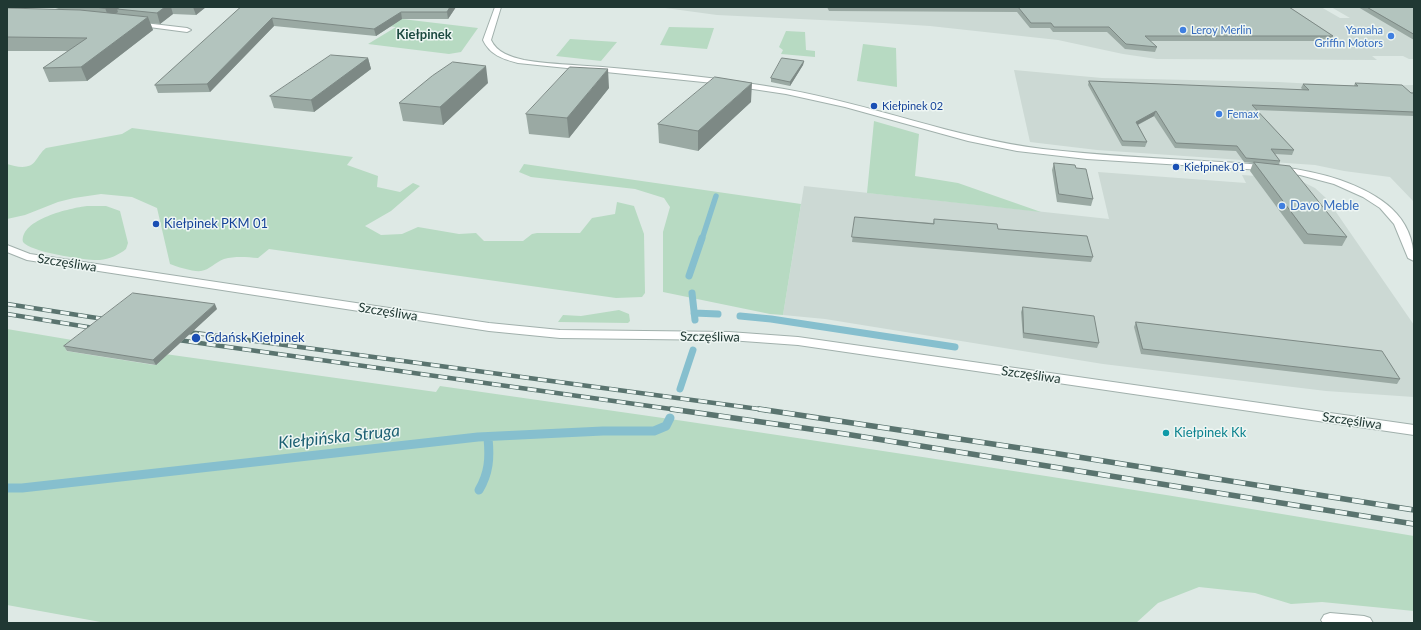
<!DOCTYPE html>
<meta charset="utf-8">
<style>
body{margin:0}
#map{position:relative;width:1421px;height:630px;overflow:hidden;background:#dee9e5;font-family:Lato,sans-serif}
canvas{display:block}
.frame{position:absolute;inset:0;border:8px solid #203833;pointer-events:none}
</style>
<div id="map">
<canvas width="1421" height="630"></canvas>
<div class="frame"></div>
</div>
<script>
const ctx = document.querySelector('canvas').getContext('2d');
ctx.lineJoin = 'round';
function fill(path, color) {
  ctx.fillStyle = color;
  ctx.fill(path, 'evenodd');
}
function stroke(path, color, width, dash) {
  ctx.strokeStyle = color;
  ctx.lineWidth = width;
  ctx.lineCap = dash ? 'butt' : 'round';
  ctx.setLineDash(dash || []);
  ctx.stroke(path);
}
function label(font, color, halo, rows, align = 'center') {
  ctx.font = font + ' Lato,sans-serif';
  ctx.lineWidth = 3;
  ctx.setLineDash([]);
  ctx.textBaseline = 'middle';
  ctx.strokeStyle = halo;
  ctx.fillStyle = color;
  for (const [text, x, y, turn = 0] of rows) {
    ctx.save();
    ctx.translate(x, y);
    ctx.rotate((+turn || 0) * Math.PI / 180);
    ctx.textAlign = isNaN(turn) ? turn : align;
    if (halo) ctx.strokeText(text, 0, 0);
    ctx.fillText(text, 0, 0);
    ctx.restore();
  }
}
fill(new Path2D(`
 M 658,7 L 1321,7 L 1340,18 L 1350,18 L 1331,7 L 1414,7 L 1414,59 L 1409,59 L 1403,56 L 1372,56 L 1377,60 L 1157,59 L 1123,54 L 1058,40 L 930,26 L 883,23 L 717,15 Z
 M 1014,70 L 1102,78 L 1278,82 L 1353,86 L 1414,85 L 1414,202 L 1390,177 L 1344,171 L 1315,165 L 1097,150 L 1030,142 Z
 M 1098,172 L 1246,183 L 1242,175 L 1288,178 L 1301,181 L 1315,188 L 1327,199 L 1414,325 L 1414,397 L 1326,391 L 1103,364 L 825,319 L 783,315 L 804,186 L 1109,219 Z`), '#ccd9d4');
fill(new Path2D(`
 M 317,18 L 402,19 L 478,28 L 461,52 L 449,54 L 368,44 L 396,27 Z
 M 669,27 L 714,28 L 707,49 L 660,45 Z
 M 786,31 L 805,32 L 806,50 L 815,51 L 815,57 L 781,54 L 783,50 L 779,47 Z
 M 570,39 L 617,42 L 601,61 L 556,56 Z
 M 863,44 L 896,48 L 897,87 L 857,81 Z
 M 874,121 L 919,134 L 915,176 L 958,183 L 1041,212 L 867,193 Z
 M 132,128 L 353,157 L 347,165 L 378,176 L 377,187 L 400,192 L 413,183 L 420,186 L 391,211 L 365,226 L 381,235 L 402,234 L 418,227 L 459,234 L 476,233 L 484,241 L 523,241 L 532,234 L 537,233 L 580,233 L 592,218 L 615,214 L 617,202 L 634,206 L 644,234 L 645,293 L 642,297 L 616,298 L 269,249 L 258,258 C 246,257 235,256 224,259 C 216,262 209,270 201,271 C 194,272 177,267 170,264 L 157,208 L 132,197 L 101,194 L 74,198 L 58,202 L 25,215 L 7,219 L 7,164 C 17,167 30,170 36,160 C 40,155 41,152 46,148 L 122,134 Z
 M 524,164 L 801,204 L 783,315 L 770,314 L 663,292 L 663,232 L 670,207 L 664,198 L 635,189 L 531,177 L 519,172 Z
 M 87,206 L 106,206 L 120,211 L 128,243 L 126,249 C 119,255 109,259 100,260 C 87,261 30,252 23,242 C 20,219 71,208 87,206 Z
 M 619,310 L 629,314 L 630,321 L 628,323 L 558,322 L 563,315 L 581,316 Z
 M 7,329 L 78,341 L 66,351 L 154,365 L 165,354 L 436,392 L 440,386 C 765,432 1090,481 1414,536 L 1414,611 L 1322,602 L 1291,604 L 1255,593 L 1199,587 L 1158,603 L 1136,623 L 106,623 L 7,605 Z`), '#b7dac2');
stroke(new Path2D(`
 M 702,239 L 716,196`), '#86bfce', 5.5);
stroke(new Path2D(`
 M 689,276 L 702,238
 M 692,293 L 695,320
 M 694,313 L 718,314
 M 740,316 L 771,319 L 955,347
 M 680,389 L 693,350`), '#86bfce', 7);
stroke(new Path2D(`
 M 7,488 L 22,488 L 478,437 L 603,431 L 654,431 L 666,426 L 670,418
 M 479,490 C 489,473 490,458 488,438`), '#86bfce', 9);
const street = new Path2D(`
 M 495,7 L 501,7 L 491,40 C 497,53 511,57 524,60 C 553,65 584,65 614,68 C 671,73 727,79 784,89 C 871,104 954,138 1043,149 C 1096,155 1150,158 1204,161 C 1250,164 1296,165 1340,180 C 1379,194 1414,215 1414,261 L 1408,258 L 1394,224 L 1380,208 L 1363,197 L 1334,184 L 1300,175 L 1262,170 L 1087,159 L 1017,151 L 968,141 L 845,107 L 786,94 L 713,83 L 518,63 C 503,59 490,55 483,40 Z
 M 136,22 L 187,28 L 191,30 L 187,32 L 134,25 L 133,24 Z
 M 7,245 L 30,254 L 489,323 L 560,330 L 729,332 L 798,337 L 1414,425 L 1414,435 L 798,345 L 729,340 L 560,338 L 489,331 L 27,260 L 7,252 Z
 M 1330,613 L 1364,616 L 1370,618 L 1373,623 L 1323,623 L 1321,620 L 1324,615 Z`);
stroke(street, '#a1b0ac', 2);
fill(street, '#fff');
const railFar1 = new Path2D(`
 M 7,304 L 110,320
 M 7,314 L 100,329
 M 181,331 L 766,410
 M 171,339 L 678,410`);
const rail = new Path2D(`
 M 671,409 L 845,434 L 1414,524
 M 759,409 L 1053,453 L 1414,510`);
stroke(railFar1, '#5a746f', 4.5);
stroke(rail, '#5a746f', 5.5);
stroke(railFar1, '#eef6f3', 3, [9]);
stroke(rail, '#eef6f3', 4, [12]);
fill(new Path2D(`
 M 52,7 L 206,7 L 196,15 L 173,14 L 160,24 L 150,23 L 153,30 L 87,81 L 49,82 L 43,68 L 68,51 L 7,51 L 7,8 L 62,10 Z
 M 241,7 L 456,7 L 448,19 L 402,19 L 376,36 L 274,26 L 210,92 L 158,93 L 155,85 Z
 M 827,7 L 1289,7 L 1333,36 L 1331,41 L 1150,41 L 1157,47 L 1155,52 L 1125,49 L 1107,32 L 1053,32 L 1050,28 L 1030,28 L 1017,12 L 829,11 Z
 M 1358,7 L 1414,7 L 1414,40 Z
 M 368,58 L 371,69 L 314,112 L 274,108 L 270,96 Z
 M 804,61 L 803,65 L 790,86 L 771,82 L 771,78 Z
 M 1089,81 L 1303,90 L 1301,88 L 1303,84 L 1354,86 L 1355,83 L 1414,93 L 1414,116 L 1256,110 L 1294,150 L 1292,155 L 1275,154 L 1280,161 L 1279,165 L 1347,237 L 1342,246 L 1304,244 L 1250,171 L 1253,163 L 1244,162 L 1236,151 L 1175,148 L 1154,116 L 1138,125 L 1147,142 L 1145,147 L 1122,146 L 1088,85 Z
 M 488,83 L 443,125 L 403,121 L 399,103 Z
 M 609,88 L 569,138 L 529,134 L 526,114 Z
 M 751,102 L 698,151 L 659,143 L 658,124 Z
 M 1054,163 L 1076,168 L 1093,199 L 1091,206 L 1057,202 L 1052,170 Z
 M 855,217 L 933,223 L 934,219 L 998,229 L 1093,257 L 1091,262 L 852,242 Z
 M 1023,307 L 1099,343 L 1097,348 L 1023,338 L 1021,312 Z
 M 217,309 L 156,365 L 67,351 L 64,346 Z
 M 1136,322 L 1400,379 L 1397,384 L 1141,354 L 1134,327 Z`), '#9aa9a3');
fill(new Path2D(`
 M 106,7 L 126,7 L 117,9 L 118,12 L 109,18 L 105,8 Z
 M 165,7 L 171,7 L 173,14 L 160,24 L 157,13 Z
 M 193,7 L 206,7 L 196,15 Z
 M 450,7 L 456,7 L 448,19 L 447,12 Z
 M 401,12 L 402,19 L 376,36 L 374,29 Z
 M 148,17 L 153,30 L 87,81 L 81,67 Z
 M 272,18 L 274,26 L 210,92 L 207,84 Z
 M 368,58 L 371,69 L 314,112 L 311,100 Z
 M 804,61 L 803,65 L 790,86 L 790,82 Z
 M 486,66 L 488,83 L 443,125 L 440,107 Z
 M 608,69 L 609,88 L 569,138 L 567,118 Z
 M 752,83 L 751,102 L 698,151 L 698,131 Z
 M 1156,111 L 1154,116 L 1135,126 L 1136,122 Z
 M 215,304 L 217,309 L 156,365 L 153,360 Z`), '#7d8985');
const building = new Path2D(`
 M 95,7 L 106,7 L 105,8 Z
 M 121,7 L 165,7 L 157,13 L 117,9 Z
 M 241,7 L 450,7 L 447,12 L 401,12 L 374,29 L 272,18 L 207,84 L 155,85 Z
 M 860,7 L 1289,7 L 1333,36 L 1145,36 L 1157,47 L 1126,44 L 1109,27 L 1054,27 L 1051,23 L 1031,23 L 1018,7 Z
 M 1367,7 L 1414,7 L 1414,34 Z
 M 7,8 L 80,10 L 148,17 L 81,67 L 43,68 L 87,38 L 7,37 Z
 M 331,55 L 368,58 L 311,100 L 270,96 Z
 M 782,58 L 804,61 L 790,82 L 771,78 Z
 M 453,62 L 486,66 L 440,107 L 399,103 L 432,76 Z
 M 570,67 L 608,69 L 567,118 L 526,114 Z
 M 715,77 L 752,83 L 698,131 L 658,124 Z
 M 1089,81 L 1309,90 L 1303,84 L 1358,86 L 1355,83 L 1402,85 L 1411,93 L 1414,93 L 1414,112 L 1252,105 L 1294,150 L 1271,149 L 1280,161 L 1246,158 L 1237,146 L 1176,143 L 1156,111 L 1136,122 L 1147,142 L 1123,141 Z
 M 1254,162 L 1290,166 L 1347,237 L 1308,234 Z
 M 1054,163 L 1075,165 L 1076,168 L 1086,169 L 1093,199 L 1059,194 Z
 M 855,217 L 934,224 L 934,219 L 997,224 L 998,229 L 1087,236 L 1093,257 L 852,237 Z
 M 133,293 L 215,304 L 153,360 L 64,346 Z
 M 1023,307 L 1094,316 L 1099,343 L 1024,333 Z
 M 1136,322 L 1382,351 L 1400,379 L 1143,349 Z`);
fill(building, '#b3c4be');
stroke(building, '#7d8985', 1);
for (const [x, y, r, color] of [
 [1183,30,4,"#3f7fe0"],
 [1391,36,4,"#3f7fe0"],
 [874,106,4,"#1a4fb4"],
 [1219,114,4,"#3f7fe0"],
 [1176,167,4,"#1a4fb4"],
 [1282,206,4,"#3f7fe0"],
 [156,224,4,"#1a4fb4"],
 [196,338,5,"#1a4fb4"],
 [1166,433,4,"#0f9aa8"]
]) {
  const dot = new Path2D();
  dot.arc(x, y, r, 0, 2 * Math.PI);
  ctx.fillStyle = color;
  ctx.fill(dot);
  stroke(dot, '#eef6f3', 1.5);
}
label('11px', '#366cbe', '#eef6f3', [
 ["Leroy Merlin",1191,30],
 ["Yamaha",1383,30,"right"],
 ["Griffin Motors",1383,43,"right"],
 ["Femax",1227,114]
], 'left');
label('11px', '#164399', '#eef6f3', [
 ["Kiełpinek 02",882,106],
 ["Kiełpinek 01",1184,167]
], 'left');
label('bold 13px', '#1d4a41', '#eef6f3', [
 ["Kiełpinek",424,35]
]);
label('13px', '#366cbe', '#eef6f3', [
 ["Davo Meble",1290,206]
], 'left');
label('13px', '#164399', '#eef6f3', [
 ["Kiełpinek PKM 01",164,224],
 ["Gdańsk Kiełpinek",205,338]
], 'left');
label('13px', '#203833', '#eef6f3', [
 ["Szczęśliwa",67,263,9],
 ["Szczęśliwa",388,312,9],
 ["Szczęśliwa",710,337,1],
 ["Szczęśliwa",1031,375,8],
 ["Szczęśliwa",1352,421,8]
]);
label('13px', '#0d838f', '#eef6f3', [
 ["Kiełpinek Kk",1174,433]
], 'left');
label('italic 17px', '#1c5f72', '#eef6f3', [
 ["Kiełpińska Struga",339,437,-6]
]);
</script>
